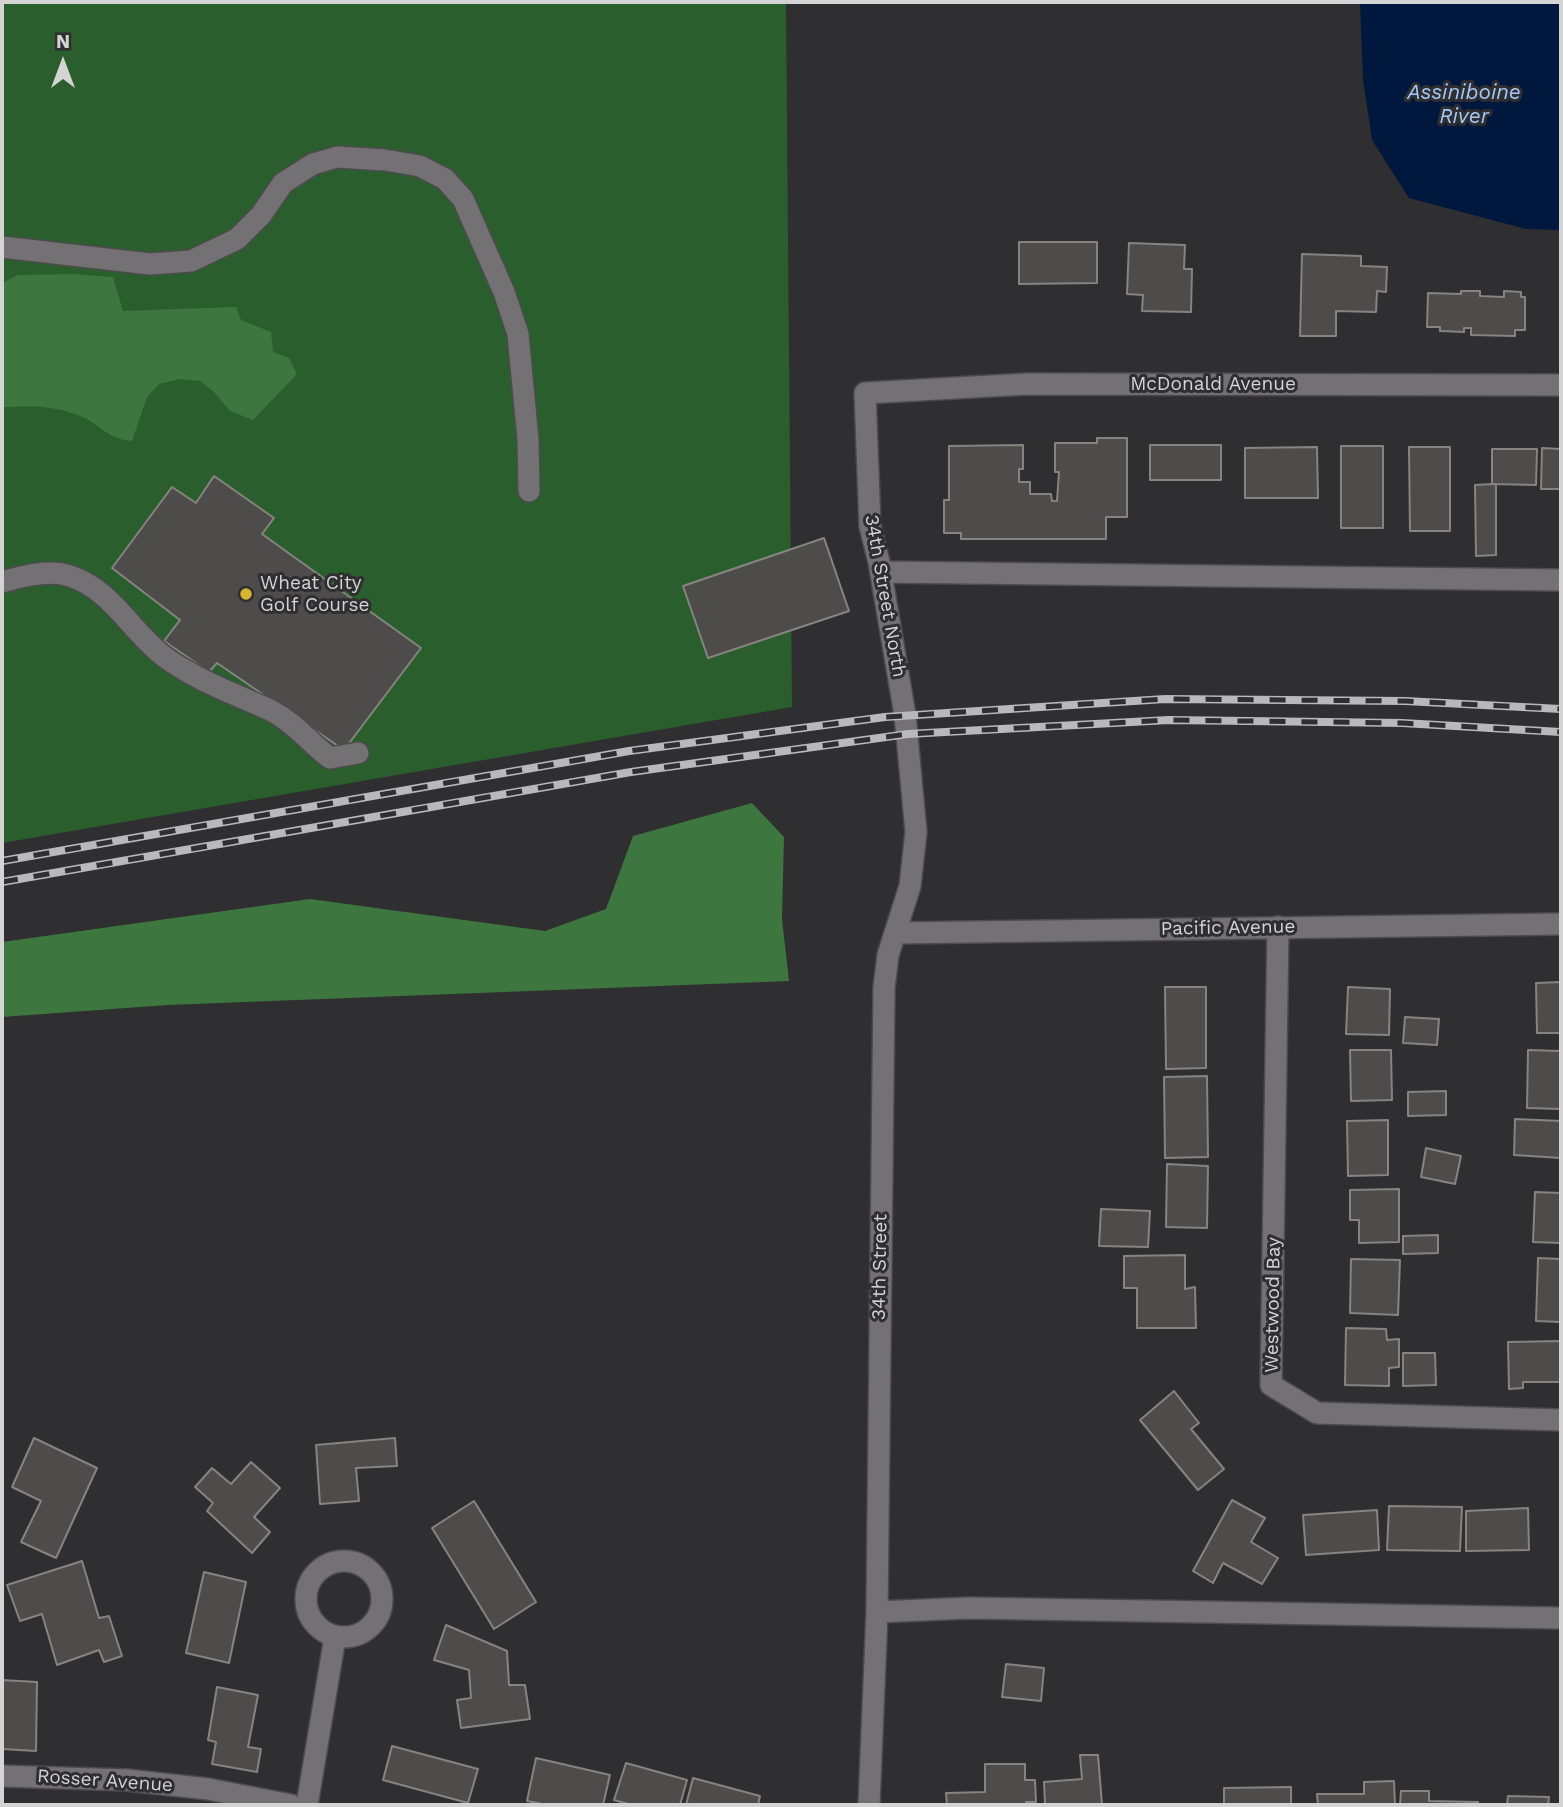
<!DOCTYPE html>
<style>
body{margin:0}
#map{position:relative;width:1563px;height:1807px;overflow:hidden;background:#2f2e30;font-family:"Work Sans",sans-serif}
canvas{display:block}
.frame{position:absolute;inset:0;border:4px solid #d4d4d5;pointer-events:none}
.north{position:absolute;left:28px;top:28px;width:70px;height:70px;-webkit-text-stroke:5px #2f2e30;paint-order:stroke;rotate:0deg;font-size:19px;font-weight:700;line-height:28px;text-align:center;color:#d4d4d5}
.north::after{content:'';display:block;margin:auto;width:24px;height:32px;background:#d4d4d5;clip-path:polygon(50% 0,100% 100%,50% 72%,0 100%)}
</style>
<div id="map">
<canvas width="1563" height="1807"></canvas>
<div class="frame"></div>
<div class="north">N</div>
</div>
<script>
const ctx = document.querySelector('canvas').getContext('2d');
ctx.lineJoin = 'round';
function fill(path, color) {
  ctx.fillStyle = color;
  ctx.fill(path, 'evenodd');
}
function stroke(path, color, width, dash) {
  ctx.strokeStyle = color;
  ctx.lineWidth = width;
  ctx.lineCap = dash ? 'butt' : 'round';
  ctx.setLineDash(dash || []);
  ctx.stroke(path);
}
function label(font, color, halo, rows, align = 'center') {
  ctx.font = font + ' "Work Sans",sans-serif';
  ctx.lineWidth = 6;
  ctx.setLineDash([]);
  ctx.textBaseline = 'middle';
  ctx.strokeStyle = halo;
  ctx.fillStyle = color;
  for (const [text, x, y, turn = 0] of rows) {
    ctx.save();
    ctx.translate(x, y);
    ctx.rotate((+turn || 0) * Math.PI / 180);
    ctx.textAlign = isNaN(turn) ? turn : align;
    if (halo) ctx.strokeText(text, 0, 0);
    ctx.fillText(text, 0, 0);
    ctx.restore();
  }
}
fill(new Path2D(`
 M 2,2 L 786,2 L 792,707 L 2,843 Z`), '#2a5f2d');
fill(new Path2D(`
 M 73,274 L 113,277 L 123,311 L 236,307 L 241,320 L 271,332 L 273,352 L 289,358 L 297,374 L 253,420 L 230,411 L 214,392 L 200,381 L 179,379 L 159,384 L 147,397 L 132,441 C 106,439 101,424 78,415 C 52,405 30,406 2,407 L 2,283 L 18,275 Z
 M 752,803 L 784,837 L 782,919 L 789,981 L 168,1005 L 2,1017 L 2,942 L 310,899 L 545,931 L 606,909 L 633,836 Z`), '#3d763f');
fill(new Path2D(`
 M 1360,2 L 1561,2 L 1561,230 L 1526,229 L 1409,198 L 1372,140 L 1363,79 Z`), '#00173e');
const building = new Path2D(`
 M 1019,242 L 1097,242 L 1097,283 L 1019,284 Z
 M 1129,243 L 1185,245 L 1184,269 L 1192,269 L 1191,312 L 1142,311 L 1143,295 L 1127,294 Z
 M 1302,254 L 1361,256 L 1361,266 L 1387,267 L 1386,292 L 1377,291 L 1376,312 L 1336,311 L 1336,336 L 1300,336 Z
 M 1461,291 L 1480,291 L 1480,296 L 1504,297 L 1504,291 L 1521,292 L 1521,297 L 1525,297 L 1525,330 L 1515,330 L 1515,336 L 1471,335 L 1471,328 L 1464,328 L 1464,332 L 1440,331 L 1440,327 L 1427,327 L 1428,293 L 1461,294 Z
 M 1097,438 L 1127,438 L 1127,517 L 1106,517 L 1106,539 L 961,539 L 961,533 L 944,533 L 944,500 L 949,500 L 949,446 L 1023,445 L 1023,469 L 1019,469 L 1019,482 L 1030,482 L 1030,494 L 1051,494 L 1052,501 L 1057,501 L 1059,472 L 1055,472 L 1055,443 L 1097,443 Z
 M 1150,445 L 1221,445 L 1221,480 L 1150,480 Z
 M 1341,446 L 1383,446 L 1383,528 L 1341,528 Z
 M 1317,447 L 1318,498 L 1245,498 L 1245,448 Z
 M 1409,447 L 1450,447 L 1450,531 L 1410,531 Z
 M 1542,448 L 1561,449 L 1561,489 L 1541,489 Z
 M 1492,449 L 1537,449 L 1536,485 L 1492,484 Z
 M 214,476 L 274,518 L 262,534 L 421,648 L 344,750 L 217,663 L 209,672 L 164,641 L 180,620 L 112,568 L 172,487 L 196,503 Z
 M 1492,484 L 1496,484 L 1496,555 L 1476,556 L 1475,485 Z
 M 824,538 L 849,611 L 708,658 L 683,586 Z
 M 1561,982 L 1561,1033 L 1537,1033 L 1536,983 Z
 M 1165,987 L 1206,987 L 1206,1068 L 1166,1069 Z
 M 1348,987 L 1390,989 L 1389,1035 L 1346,1034 Z
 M 1405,1017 L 1439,1019 L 1437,1045 L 1403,1043 Z
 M 1350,1050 L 1391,1050 L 1392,1100 L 1351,1101 Z
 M 1528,1050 L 1561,1051 L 1561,1109 L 1527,1108 Z
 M 1207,1076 L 1208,1157 L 1165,1158 L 1164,1077 Z
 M 1446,1091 L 1446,1115 L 1408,1116 L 1408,1092 Z
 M 1515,1119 L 1561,1121 L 1561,1158 L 1514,1155 Z
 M 1388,1120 L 1388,1175 L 1348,1176 L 1347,1121 Z
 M 1426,1148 L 1461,1156 L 1455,1184 L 1421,1177 Z
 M 1167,1164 L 1208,1166 L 1207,1228 L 1166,1227 Z
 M 1399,1189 L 1399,1242 L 1359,1243 L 1359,1220 L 1350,1220 L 1350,1190 Z
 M 1535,1192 L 1561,1193 L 1561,1243 L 1533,1242 Z
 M 1101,1209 L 1150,1211 L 1148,1247 L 1099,1246 Z
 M 1438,1235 L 1438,1253 L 1403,1254 L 1403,1236 Z
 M 1185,1255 L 1185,1289 L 1195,1287 L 1196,1328 L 1137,1328 L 1137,1288 L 1124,1288 L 1124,1256 Z
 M 1538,1258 L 1561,1259 L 1561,1322 L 1536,1321 Z
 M 1351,1259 L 1400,1260 L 1398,1315 L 1350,1313 Z
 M 1346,1328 L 1386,1329 L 1387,1340 L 1399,1339 L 1399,1367 L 1389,1368 L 1389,1386 L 1345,1385 Z
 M 1561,1341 L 1561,1382 L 1523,1382 L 1523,1388 L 1509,1389 L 1508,1342 Z
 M 1403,1353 L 1435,1353 L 1436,1385 L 1403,1386 Z
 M 1174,1391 L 1199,1423 L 1191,1429 L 1224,1469 L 1198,1490 L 1140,1420 Z
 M 34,1438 L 97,1468 L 56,1558 L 21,1542 L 41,1501 L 12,1487 Z
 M 395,1438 L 397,1466 L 356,1468 L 359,1501 L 320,1504 L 316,1445 Z
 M 251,1462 L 280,1488 L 254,1517 L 270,1532 L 252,1553 L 207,1511 L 213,1503 L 195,1487 L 212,1468 L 231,1484 Z
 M 1232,1500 L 1265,1518 L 1251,1542 L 1278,1558 L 1262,1584 L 1223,1563 L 1213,1583 L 1193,1571 Z
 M 474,1501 L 536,1602 L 494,1629 L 432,1528 Z
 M 1389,1506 L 1462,1507 L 1460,1551 L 1387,1550 Z
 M 1528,1508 L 1529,1550 L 1466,1551 L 1466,1511 Z
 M 1377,1510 L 1379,1550 L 1306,1555 L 1303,1515 Z
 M 82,1561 L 99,1618 L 109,1616 L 122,1656 L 104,1662 L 99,1650 L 57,1665 L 42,1614 L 20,1621 L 7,1585 Z
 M 204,1572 L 246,1582 L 229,1663 L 186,1653 Z
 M 446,1625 L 507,1651 L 509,1685 L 525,1685 L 530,1719 L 461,1728 L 457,1700 L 471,1698 L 469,1670 L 434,1660 Z
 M 1006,1664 L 1044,1668 L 1041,1701 L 1002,1697 Z
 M 2,1680 L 37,1682 L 36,1751 L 2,1749 Z
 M 217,1687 L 258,1695 L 248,1747 L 261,1749 L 257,1772 L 212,1764 L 216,1742 L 208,1740 Z
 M 392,1746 L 478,1769 L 468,1803 L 383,1780 Z
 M 1080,1755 L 1098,1755 L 1102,1805 L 1045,1805 L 1044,1782 L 1082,1779 Z
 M 536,1758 L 610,1775 L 603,1805 L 547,1805 L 527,1801 Z
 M 626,1763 L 687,1780 L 680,1805 L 632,1805 L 614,1800 Z
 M 985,1764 L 1025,1764 L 1025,1780 L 1035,1780 L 1036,1802 L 1026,1802 L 1026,1805 L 947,1805 L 946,1793 L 985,1792 Z
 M 693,1778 L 760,1796 L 758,1805 L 686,1805 Z
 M 1394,1781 L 1395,1805 L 1318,1805 L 1317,1794 L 1364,1794 L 1364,1782 Z
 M 1291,1787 L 1291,1805 L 1224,1805 L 1224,1788 Z
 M 1401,1791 L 1429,1791 L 1429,1801 L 1478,1802 L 1478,1805 L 1400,1805 Z
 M 1508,1796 L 1549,1797 L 1548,1805 L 1507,1805 Z`);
fill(building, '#4e4c4a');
stroke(building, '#858481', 2);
const minor = new Path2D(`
 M 2,247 L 150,264 L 191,261 L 237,239 L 261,215 L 283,183 L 313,164 L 337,157 L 385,160 L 420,166 L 445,179 L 463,199 L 504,292 L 518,334 L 528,439 L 529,491
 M 881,572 L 1561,580
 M 2,582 C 22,576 49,569 70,576 C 104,587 123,617 147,641 C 157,652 172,663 185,670 C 212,687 243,697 272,711 C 295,723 310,743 330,758 L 358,753
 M 1278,927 L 1271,1385 L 1317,1413 L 1561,1420
 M 895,933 L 1561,924
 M306 1599a38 38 0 1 1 76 0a38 38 0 1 1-76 0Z
 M 877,1612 L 969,1608 L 1561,1618
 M 2,1776 L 127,1780 L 208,1789 L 291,1805
 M 307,1805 L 335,1637
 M 869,1805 L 877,1612 L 884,988 L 888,955 L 910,886 L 916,832 L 905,715 L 879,562 L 870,526 L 865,393 L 1027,384 L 1561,385`);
stroke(minor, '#4c4b4d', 24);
stroke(minor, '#737174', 21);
const rail = new Path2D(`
 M 2,861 L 629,751 L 885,717 L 1165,699 L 1405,701 L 1561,709
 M 2,882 L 631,772 L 908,734 L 1169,720 L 1402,723 L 1561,732`);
stroke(rail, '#b9b8ba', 8);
stroke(rail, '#2f2e30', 5, [16]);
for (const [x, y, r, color] of [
 [246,594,7,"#d8b434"]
]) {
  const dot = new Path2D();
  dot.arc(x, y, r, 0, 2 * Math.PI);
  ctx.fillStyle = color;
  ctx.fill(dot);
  stroke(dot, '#2f2e30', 2.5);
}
label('19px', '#d4d4d5', '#2f2e30', [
 ["McDonald Avenue",1213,384],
 ["34th Street North",885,596,80],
 ["Pacific Avenue",1228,928,-1],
 ["34th Street",880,1267,-89],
 ["Westwood Bay",1273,1305,-89],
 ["Rosser Avenue",105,1781,4]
]);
label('19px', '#d4d4d5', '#2f2e30', [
 ["Wheat City",260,583],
 ["Golf Course",260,605]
], 'left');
label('italic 21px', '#a4c8f9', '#2f2e30', [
 ["Assiniboine",1464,93],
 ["River",1464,117]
]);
</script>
